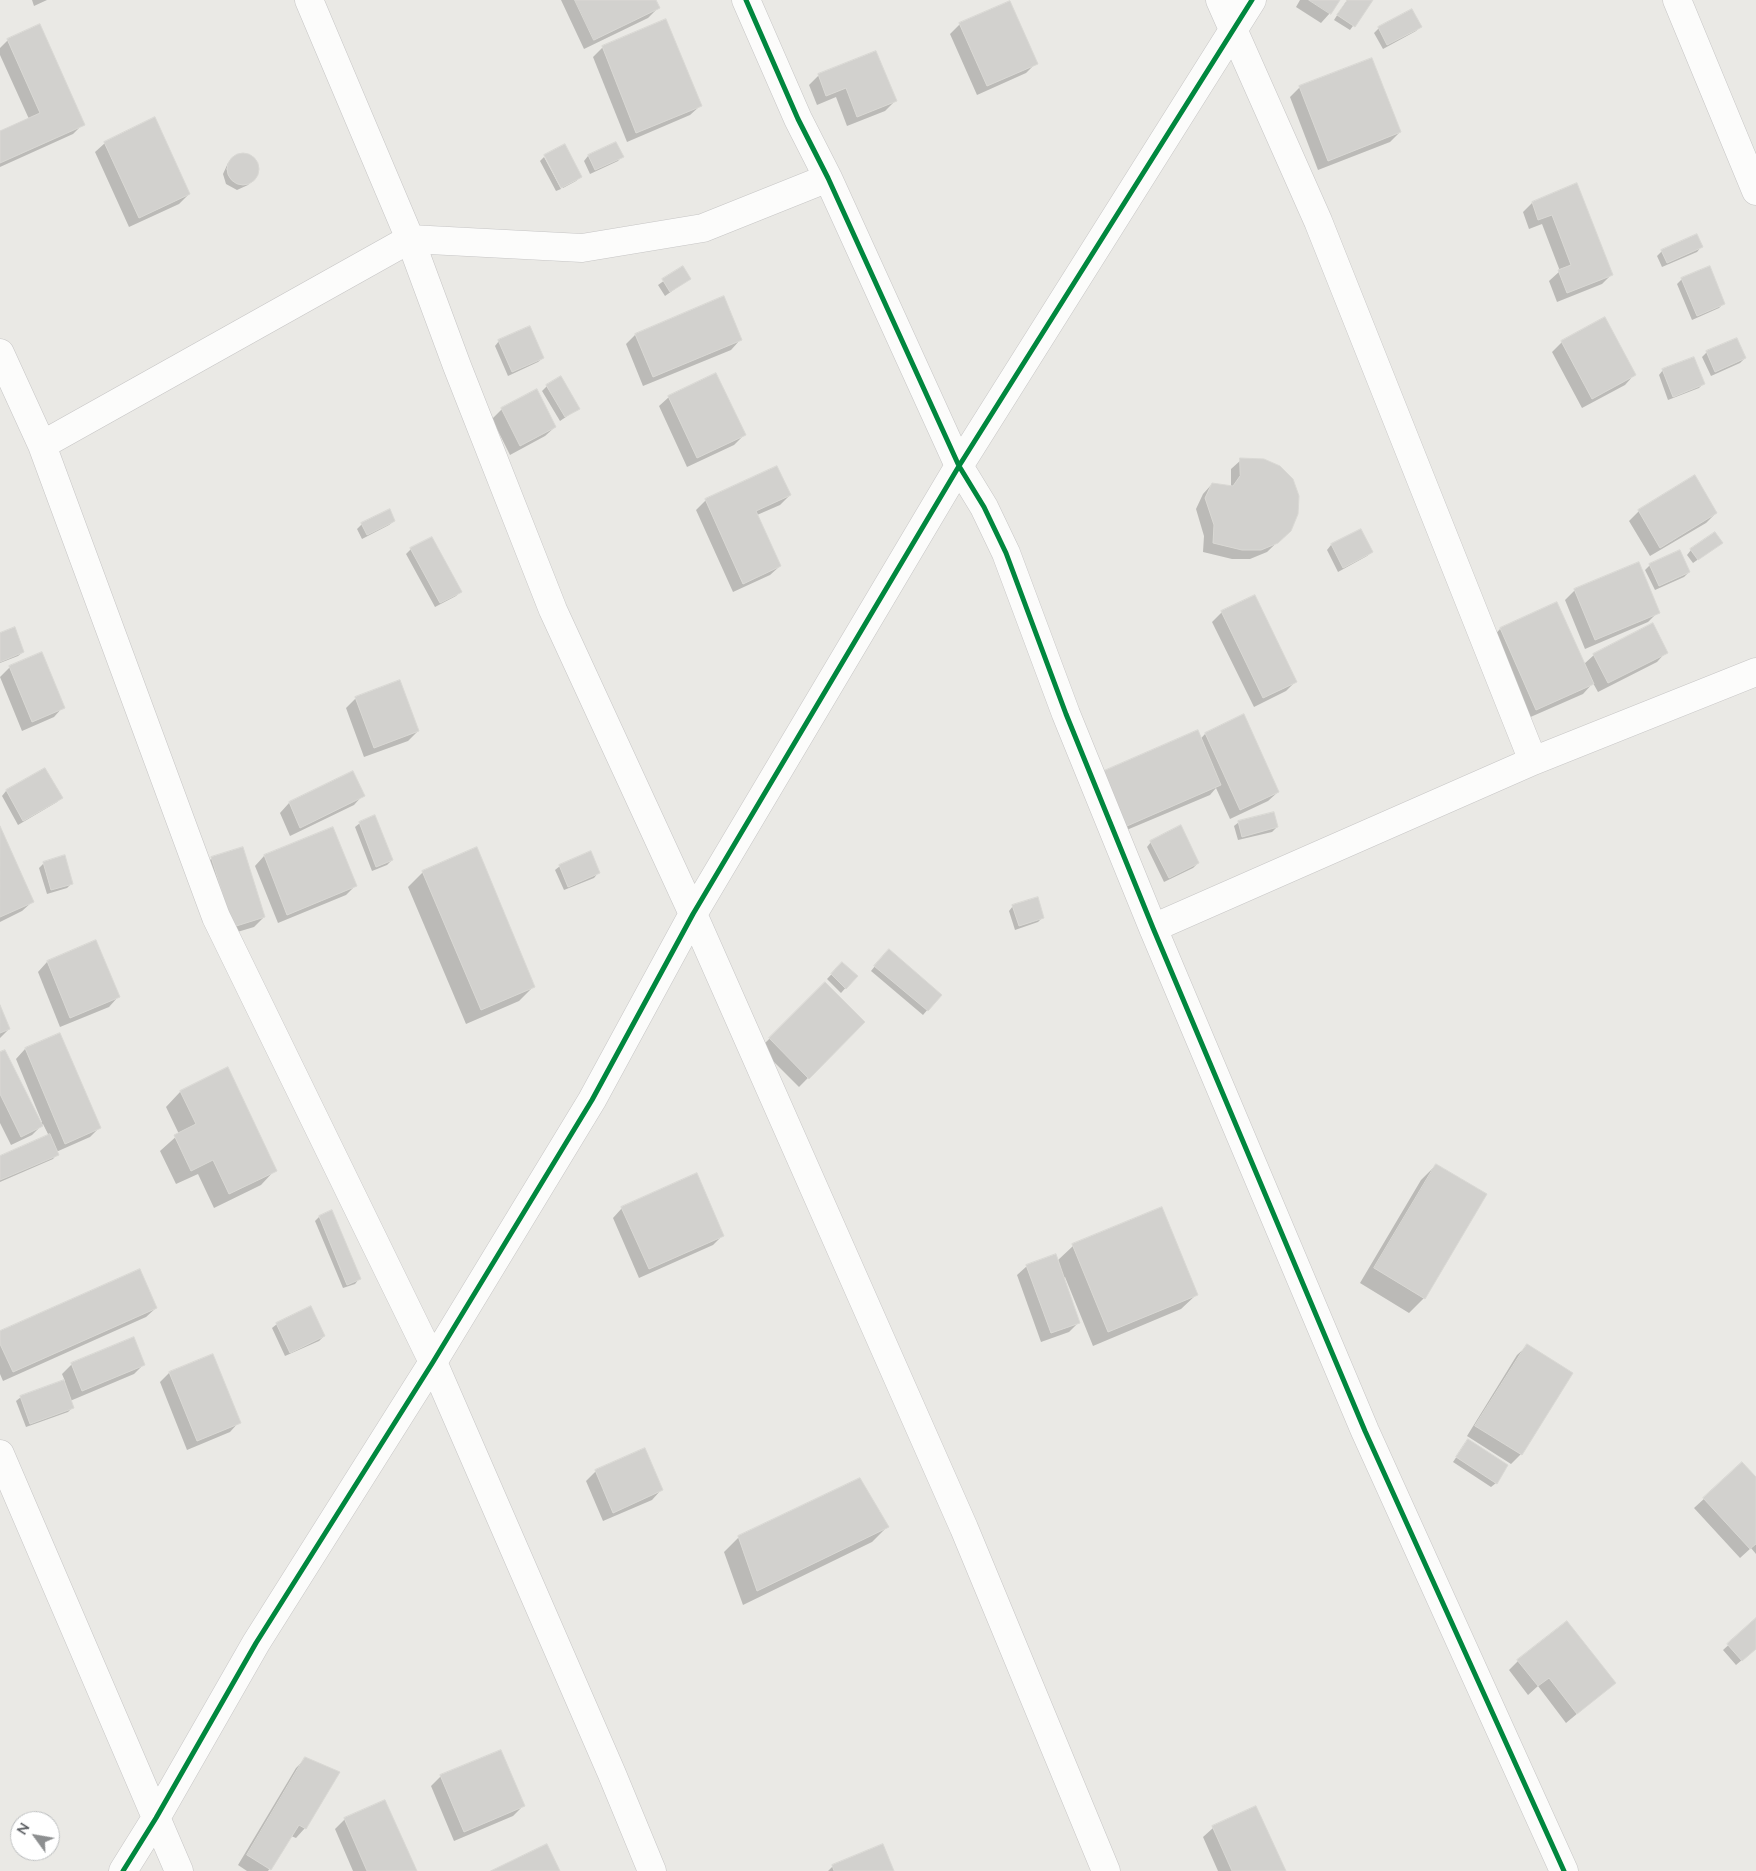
<!DOCTYPE html>
<style>
body{margin:0}
#map{position:relative;width:1756px;height:1871px;overflow:hidden;background:#eae9e5;font-family:Lato,sans-serif}
canvas{display:block}
.north{position:absolute;left:10px;top:1811px;width:50px;height:50px;box-sizing:border-box;background:#fff;border:1px solid #bdbfc0;border-radius:50%;rotate:302deg;font-size:14px;font-weight:700;line-height:20px;text-align:center;color:#5b5e62}
.north::after{content:'';display:block;margin:auto;width:18px;height:22px;background:#8d8f90;clip-path:polygon(50% 0,100% 100%,50% 72%,0 100%)}
</style>
<div id="map">
<canvas width="1756" height="1871"></canvas>
<div class="north">N</div>
</div>
<script>
const ctx = document.querySelector('canvas').getContext('2d');
ctx.lineJoin = 'round';
function fill(path, color) {
  ctx.fillStyle = color;
  ctx.fill(path, 'evenodd');
}
function stroke(path, color, width, dash) {
  ctx.strokeStyle = color;
  ctx.lineWidth = width;
  ctx.lineCap = dash ? 'butt' : 'round';
  ctx.setLineDash(dash || []);
  ctx.stroke(path);
}
fill(new Path2D(`
 M 32,0 L 47,0 L 34,6 Z
 M 561,0 L 654,0 L 658,8 L 648,18 L 584,49 Z
 M 1300,0 L 1338,0 L 1330,13 L 1321,23 L 1296,7 Z
 M 1347,0 L 1372,0 L 1350,30 L 1334,20 Z
 M 666,21 L 700,106 L 690,115 L 627,142 L 593,57 L 602,48 Z
 M 960,24 L 1036,63 L 1026,73 L 977,95 L 950,34 Z
 M 1420,27 L 1416,31 L 1383,49 L 1374,33 L 1379,28 Z
 M 8,40 L 83,124 L 73,134 L 0,167 L 0,133 L 29,119 L 0,55 L 0,48 Z
 M 819,75 L 895,101 L 885,111 L 847,126 L 836,97 L 817,105 L 809,85 Z
 M 1300,87 L 1400,132 L 1390,142 L 1318,170 L 1290,97 Z
 M 105,143 L 189,194 L 179,204 L 129,227 L 95,152 Z
 M 616,143 L 622,156 L 618,161 L 590,174 L 584,161 L 588,156 Z
 M 238,155 L 250,155 L 255,159 L 257,164 L 257,175 L 248,185 L 237,190 L 226,184 L 223,174 L 228,163 Z
 M 546,156 L 581,176 L 576,181 L 563,188 Z
 M 544,157 L 561,189 L 556,191 L 540,161 Z
 M 1577,185 L 1611,275 L 1602,284 L 1557,302 L 1549,281 L 1560,271 L 1542,224 L 1529,229 L 1523,212 L 1532,203 Z
 M 1701,247 L 1697,252 L 1662,267 L 1657,256 L 1662,251 Z
 M 682,268 L 689,279 L 665,296 L 658,285 Z
 M 1682,279 L 1724,303 L 1719,308 L 1692,320 L 1677,284 Z
 M 635,335 L 740,340 L 731,350 L 643,386 L 626,344 Z
 M 499,341 L 543,358 L 538,362 L 508,376 L 495,346 Z
 M 1562,342 L 1634,375 L 1625,385 L 1582,408 L 1552,352 Z
 M 1707,352 L 1745,358 L 1740,363 L 1711,376 L 1702,357 Z
 M 1663,370 L 1703,384 L 1699,388 L 1668,400 L 1659,375 Z
 M 547,386 L 579,408 L 560,421 L 542,391 Z
 M 669,397 L 744,435 L 734,445 L 687,467 L 659,406 Z
 M 502,409 L 555,427 L 545,436 L 510,455 L 492,419 Z
 M 1241,460 L 1290,530 L 1267,552 L 1250,559 L 1232,559 L 1203,552 L 1204,536 L 1196,509 L 1203,494 L 1212,484 L 1231,487 L 1231,469 Z
 M 1695,477 L 1716,513 L 1706,523 L 1650,556 L 1629,521 L 1639,511 Z
 M 790,495 L 780,505 L 757,515 L 780,566 L 770,575 L 733,592 L 696,510 L 706,500 Z
 M 394,521 L 389,525 L 362,539 L 357,529 L 362,524 Z
 M 1361,530 L 1372,552 L 1367,556 L 1338,572 L 1327,550 L 1331,545 Z
 M 431,539 L 460,592 L 456,596 L 435,607 L 406,554 L 411,549 Z
 M 1721,543 L 1693,563 L 1687,555 L 1691,550 Z
 M 1650,565 L 1689,572 L 1684,577 L 1655,590 L 1645,570 Z
 M 1575,590 L 1658,612 L 1648,622 L 1585,649 L 1565,600 Z
 M 1222,612 L 1295,682 L 1286,691 L 1254,707 L 1212,622 Z
 M 1500,629 L 1584,664 L 1594,655 L 1666,652 L 1657,662 L 1598,692 L 1593,683 L 1583,694 L 1526,719 L 1491,639 Z
 M 0,634 L 23,652 L 18,656 L 0,663 Z
 M 10,667 L 63,707 L 54,717 L 22,731 L 0,677 Z
 M 356,698 L 418,731 L 408,741 L 364,757 L 346,708 Z
 M 1243,716 L 1278,792 L 1268,801 L 1230,819 L 1216,788 L 1210,795 L 1110,837 L 1205,734 Z
 M 45,769 L 61,798 L 57,802 L 18,825 L 2,796 L 6,791 Z
 M 352,773 L 363,795 L 354,805 L 290,836 L 280,813 L 289,803 Z
 M 1239,822 L 1277,827 L 1272,832 L 1238,840 L 1234,826 Z
 M 360,823 L 392,860 L 387,865 L 372,871 L 355,827 Z
 M 0,829 L 32,902 L 22,911 L 0,922 Z
 M 332,829 L 356,885 L 346,895 L 278,923 L 255,866 L 264,856 Z
 M 1151,842 L 1198,863 L 1193,868 L 1164,882 L 1147,847 Z
 M 212,858 L 264,917 L 254,927 L 224,936 L 202,868 Z
 M 44,863 L 72,883 L 67,888 L 47,894 L 39,868 Z
 M 560,866 L 598,873 L 594,878 L 564,890 L 555,870 Z
 M 423,872 L 534,986 L 519,1001 L 466,1024 L 408,887 Z
 M 1013,906 L 1043,917 L 1038,922 L 1015,930 L 1009,911 Z
 M 95,942 L 118,997 L 109,1007 L 60,1027 L 38,972 L 47,962 Z
 M 884,955 L 940,995 L 923,1015 L 871,971 Z
 M 842,963 L 856,976 L 841,993 L 827,979 Z
 M 825,984 L 863,1022 L 799,1087 L 760,1048 Z
 M 0,1008 L 9,1029 L 0,1038 Z
 M 60,1035 L 100,1127 L 90,1137 L 56,1152 L 57,1154 L 53,1159 L 0,1182 L 0,1158 L 49,1136 L 43,1124 L 32,1135 L 11,1145 L 0,1123 L 0,1054 L 40,1122 L 42,1122 L 16,1059 L 25,1049 Z
 M 227,1069 L 275,1170 L 261,1185 L 214,1208 L 198,1174 L 176,1184 L 160,1151 L 179,1134 L 166,1107 L 180,1092 Z
 M 1436,1165 L 1424,1298 L 1409,1313 L 1360,1283 L 1421,1180 Z
 M 622,1208 L 723,1235 L 713,1245 L 639,1278 L 613,1218 Z
 M 319,1217 L 359,1279 L 355,1284 L 343,1288 L 315,1221 Z
 M 1073,1246 L 1196,1295 L 1181,1309 L 1093,1346 L 1065,1277 L 1063,1278 L 1079,1322 L 1069,1332 L 1041,1342 L 1017,1275 L 1027,1266 L 1057,1261 Z
 M 156,1308 L 146,1317 L 3,1381 L 0,1374 L 0,1333 Z
 M 277,1324 L 324,1336 L 319,1341 L 285,1356 L 272,1328 Z
 M 1527,1346 L 1521,1454 L 1511,1464 L 1467,1436 L 1517,1355 Z
 M 72,1364 L 144,1364 L 134,1374 L 70,1401 L 73,1407 L 68,1412 L 26,1427 L 16,1401 L 21,1397 L 65,1381 L 62,1374 Z
 M 169,1373 L 239,1422 L 230,1432 L 187,1450 L 160,1382 Z
 M 1468,1440 L 1496,1483 L 1491,1487 L 1453,1462 Z
 M 1742,1464 L 1756,1479 L 1756,1554 L 1751,1548 L 1740,1558 L 1694,1508 Z
 M 596,1471 L 661,1490 L 652,1500 L 603,1521 L 586,1481 Z
 M 887,1527 L 872,1542 L 743,1605 L 724,1552 L 739,1537 Z
 M 1756,1620 L 1756,1648 L 1736,1665 L 1723,1650 Z
 M 1518,1661 L 1614,1683 L 1566,1723 L 1538,1686 L 1528,1695 L 1509,1670 Z
 M 306,1758 L 305,1828 L 296,1838 L 291,1836 L 268,1871 L 247,1871 L 238,1865 L 296,1768 Z
 M 441,1776 L 523,1806 L 513,1816 L 454,1841 L 431,1786 Z
 M 345,1819 L 415,1871 L 353,1871 L 335,1829 Z
 M 1213,1828 L 1284,1871 L 1218,1871 L 1203,1837 Z
 M 833,1866 L 892,1871 L 828,1871 Z`), '#0003');
const building = new Path2D(`
 M 575,0 L 656,0 L 660,8 L 594,40 Z
 M 1309,0 L 1340,0 L 1331,14 Z
 M 1348,0 L 1373,0 L 1355,27 L 1337,15 Z
 M 1010,1 L 1038,64 L 987,86 L 959,23 Z
 M 1412,9 L 1422,27 L 1387,45 L 1378,27 Z
 M 666,19 L 702,106 L 636,133 L 602,46 Z
 M 40,24 L 85,125 L 0,163 L 0,131 L 40,113 L 7,39 Z
 M 876,51 L 897,101 L 857,117 L 846,88 L 826,96 L 818,74 Z
 M 1372,58 L 1401,132 L 1328,161 L 1299,86 Z
 M 155,117 L 190,194 L 139,218 L 104,142 Z
 M 616,142 L 624,157 L 595,170 L 588,155 Z
 M 565,144 L 582,177 L 561,188 L 544,155 Z
 M227 169a16 16 0 1 1 32 0a16 16 0 1 1-32 0Z
 M 1577,183 L 1613,275 L 1567,293 L 1558,270 L 1571,265 L 1552,215 L 1538,220 L 1532,202 Z
 M 1697,234 L 1703,247 L 1667,263 L 1661,250 Z
 M 683,266 L 691,279 L 670,292 L 662,279 Z
 M 1710,266 L 1725,304 L 1697,316 L 1681,278 Z
 M 724,296 L 742,340 L 653,377 L 635,334 Z
 M 1605,317 L 1636,375 L 1592,399 L 1561,341 Z
 M 530,326 L 544,358 L 512,372 L 498,340 Z
 M 1737,338 L 1746,358 L 1715,372 L 1706,351 Z
 M 1694,357 L 1705,384 L 1673,397 L 1662,369 Z
 M 716,373 L 746,435 L 697,458 L 668,396 Z
 M 561,376 L 580,409 L 565,417 L 546,385 Z
 M 537,389 L 556,427 L 520,446 L 501,408 Z
 M 1240,458 L 1264,459 L 1280,466 L 1293,479 L 1299,496 L 1298,514 L 1291,531 L 1278,543 L 1261,550 L 1242,550 L 1213,543 L 1214,525 L 1205,498 L 1212,483 L 1233,486 L 1240,476 Z
 M 777,466 L 791,495 L 756,511 L 781,566 L 743,584 L 705,499 Z
 M 1695,475 L 1717,513 L 1660,548 L 1638,510 Z
 M 390,509 L 395,521 L 367,535 L 361,523 Z
 M 1361,529 L 1373,552 L 1343,568 L 1331,544 Z
 M 1715,532 L 1723,543 L 1698,560 L 1690,549 Z
 M 432,537 L 462,592 L 440,603 L 410,548 Z
 M 1680,550 L 1690,572 L 1659,586 L 1649,564 Z
 M 1639,562 L 1660,613 L 1595,640 L 1574,589 Z
 M 1255,595 L 1297,682 L 1263,698 L 1221,611 Z
 M 1557,602 L 1594,684 L 1536,710 L 1500,628 Z
 M 1653,623 L 1668,653 L 1608,683 L 1593,654 Z
 M 15,627 L 24,652 L 0,662 L 0,633 Z
 M 42,652 L 65,708 L 32,722 L 9,666 Z
 M 400,680 L 419,731 L 374,748 L 355,697 Z
 M 1244,714 L 1279,792 L 1240,810 L 1205,733 Z
 M 1198,730 L 1221,785 L 1120,829 L 1097,774 Z
 M 45,768 L 63,798 L 23,821 L 6,790 Z
 M 353,771 L 365,796 L 300,828 L 289,802 Z
 M 1274,812 L 1278,827 L 1242,837 L 1238,821 Z
 M 375,815 L 393,860 L 376,867 L 359,822 Z
 M 1181,825 L 1199,863 L 1169,878 L 1150,841 Z
 M 0,826 L 34,902 L 0,917 Z
 M 333,827 L 357,886 L 287,915 L 264,855 Z
 M 243,847 L 265,917 L 233,927 L 211,857 Z
 M 477,847 L 535,987 L 481,1010 L 422,871 Z
 M 591,851 L 600,873 L 568,887 L 559,865 Z
 M 65,855 L 73,884 L 51,890 L 43,862 Z
 M 1038,897 L 1044,918 L 1019,926 L 1012,905 Z
 M 96,940 L 120,997 L 70,1018 L 47,961 Z
 M 889,949 L 942,995 L 928,1011 L 874,966 Z
 M 842,962 L 858,976 L 846,989 L 831,974 Z
 M 825,982 L 865,1022 L 809,1079 L 769,1038 Z
 M 0,1005 L 10,1029 L 0,1033 Z
 M 60,1033 L 101,1128 L 65,1144 L 25,1048 Z
 M 5,1050 L 43,1126 L 21,1137 L 0,1094 L 0,1052 Z
 M 228,1067 L 277,1171 L 229,1194 L 213,1160 L 191,1171 L 174,1135 L 196,1124 L 180,1091 Z
 M 50,1134 L 59,1155 L 0,1180 L 0,1156 Z
 M 1436,1164 L 1487,1194 L 1425,1299 L 1374,1268 Z
 M 697,1173 L 724,1236 L 649,1269 L 621,1207 Z
 M 1162,1207 L 1198,1295 L 1108,1332 L 1072,1244 Z
 M 332,1210 L 361,1279 L 347,1285 L 319,1216 Z
 M 1056,1254 L 1080,1323 L 1051,1333 L 1026,1265 Z
 M 140,1269 L 157,1308 L 13,1372 L 0,1344 L 0,1331 Z
 M 311,1306 L 325,1336 L 290,1353 L 276,1323 Z
 M 134,1337 L 145,1365 L 82,1391 L 71,1363 Z
 M 1527,1344 L 1573,1373 L 1522,1455 L 1475,1426 Z
 M 213,1354 L 241,1423 L 197,1441 L 169,1372 Z
 M 64,1380 L 74,1408 L 30,1424 L 20,1396 Z
 M 1468,1439 L 1508,1465 L 1497,1484 L 1456,1457 Z
 M 645,1448 L 663,1490 L 613,1513 L 595,1470 Z
 M 1742,1462 L 1756,1477 L 1756,1544 L 1750,1549 L 1703,1498 Z
 M 860,1478 L 889,1527 L 757,1591 L 738,1536 Z
 M 1756,1618 L 1756,1649 L 1742,1661 L 1727,1644 Z
 M 1567,1621 L 1616,1683 L 1577,1714 L 1549,1678 L 1538,1686 L 1517,1660 Z
 M 501,1750 L 525,1806 L 464,1832 L 440,1775 Z
 M 305,1757 L 340,1772 L 306,1829 L 299,1825 L 271,1870 L 247,1855 Z
 M 385,1800 L 417,1871 L 367,1871 L 344,1818 Z
 M 1256,1806 L 1286,1871 L 1232,1871 L 1212,1826 Z
 M 547,1844 L 560,1871 L 491,1871 Z
 M 883,1844 L 894,1871 L 834,1871 L 832,1865 Z`);
fill(building, '#d2d1ce');
stroke(building, '#d9d8d4', 1);
const minor = new Path2D(`
 M 309,0 L 410,239 L 457,366 L 553,610 L 693,914 L 964,1528 L 1106,1871
 M 746,0 L 798,119 L 828,178 L 959,466 L 984,507 L 1006,553 L 1066,714 L 1153,928 L 1365,1431 L 1564,1871
 M 1220,0 L 1318,221 L 1533,761
 M 1677,0 L 1756,191
 M 0,353 L 42,445 L 216,917 L 433,1362 L 612,1774 L 652,1871
 M 42,445 L 410,239 L 582,248 L 703,228 L 828,178
 M 1153,928 L 1533,761 L 1756,672
 M 0,1454 L 179,1871
 M 123,1871 L 156,1818 L 256,1643 L 433,1362 L 592,1100 L 693,914 L 959,466 L 1252,0`);
stroke(minor, '#c6c5c5', 29);
stroke(minor, '#fcfcfb', 28);
stroke(new Path2D(`
 M 746,0 L 798,119 L 828,178 L 959,466 L 984,507 L 1006,553 L 1066,714 L 1153,928 L 1365,1431 L 1564,1871
 M 123,1871 L 156,1818 L 256,1643 L 433,1362 L 592,1100 L 693,914 L 959,466 L 1252,0`), '#00873e', 5);
</script>
